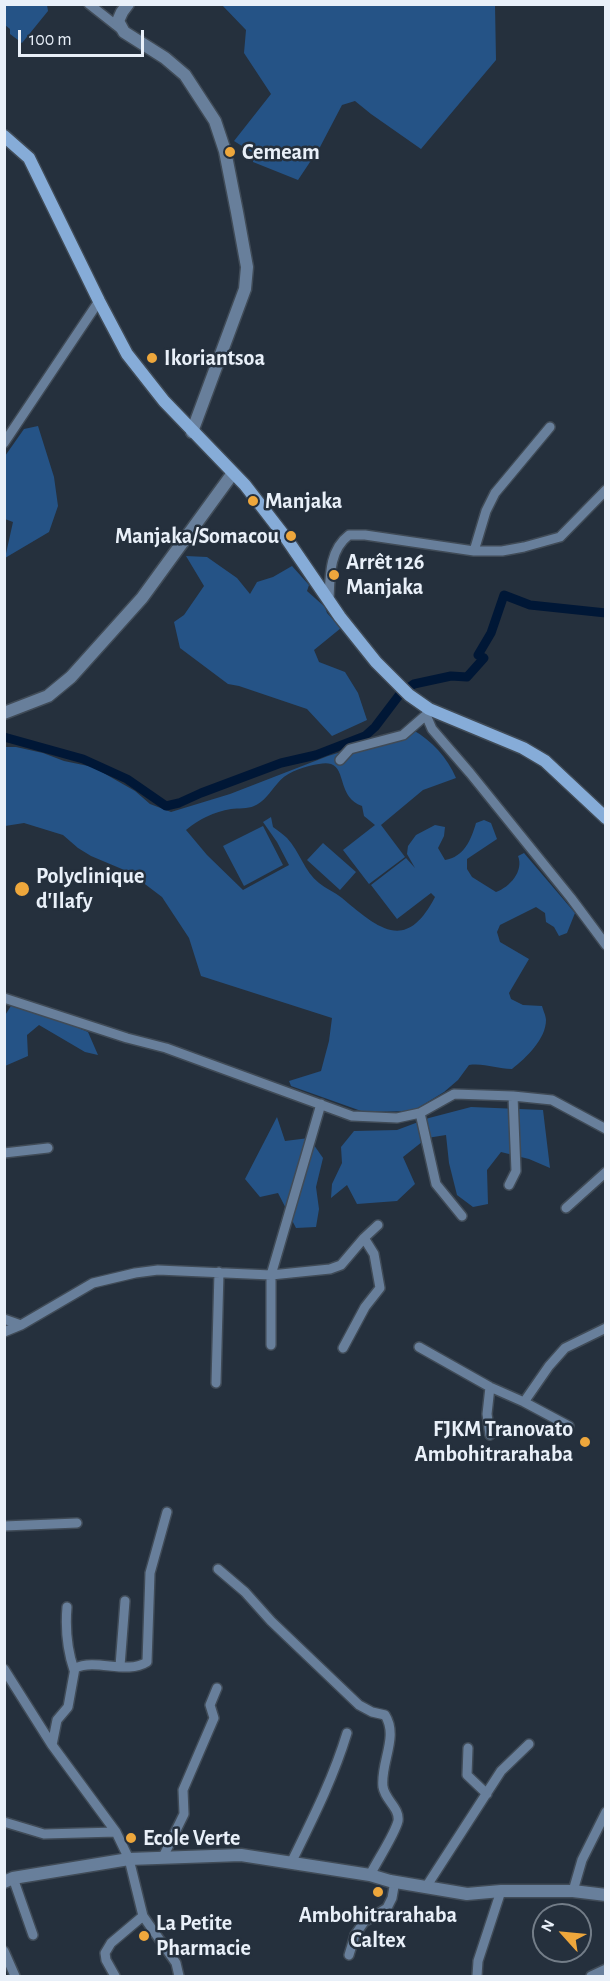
<!DOCTYPE html>
<meta charset="utf-8">
<style>
body{margin:0}
#map{position:relative;width:610px;height:1981px;overflow:hidden;background:#25303d;font-family:"Alegreya Sans",sans-serif}
canvas{display:block}
.frame{position:absolute;inset:0;border:6px solid #e9f0f9;pointer-events:none}
.north{position:absolute;left:532px;top:1903px;width:60px;height:60px;box-sizing:border-box;background:#25303d;border:2px solid #737d88;border-radius:50%;rotate:297deg;font-size:16px;font-weight:700;line-height:24px;text-align:center;color:#e9f0f9}
.north::after{content:'';display:block;margin:auto;width:21px;height:27px;background:#eea73c;clip-path:polygon(50% 0,100% 100%,50% 72%,0 100%)}
.scale{position:absolute;left:18px;top:30px;width:126px;height:27px;box-sizing:border-box;border:3px solid #e9f0f9;border-top:0;padding-left:8px;font-size:18px;line-height:21px;white-space:nowrap;color:#e9f0f9;-webkit-text-stroke:4px #25303d;paint-order:stroke}
</style>
<div id="map">
<canvas width="610" height="1981"></canvas>
<div class="frame"></div>
<div class="north">N</div>
<div class="scale">100 m</div>
</div>
<script>
const ctx = document.querySelector('canvas').getContext('2d');
ctx.lineJoin = 'round';
function fill(path, color) {
  ctx.fillStyle = color;
  ctx.fill(path, 'evenodd');
}
function stroke(path, color, width, dash) {
  ctx.strokeStyle = color;
  ctx.lineWidth = width;
  ctx.lineCap = dash ? 'butt' : 'round';
  ctx.setLineDash(dash || []);
  ctx.stroke(path);
}
function label(font, color, halo, rows, align = 'center') {
  ctx.font = font + ' "Alegreya Sans",sans-serif';
  ctx.lineWidth = 5;
  ctx.setLineDash([]);
  ctx.textBaseline = 'middle';
  ctx.strokeStyle = halo;
  ctx.fillStyle = color;
  for (const [text, x, y, turn = 0] of rows) {
    ctx.save();
    ctx.translate(x, y);
    ctx.rotate((+turn || 0) * Math.PI / 180);
    ctx.textAlign = isNaN(turn) ? turn : align;
    if (halo) ctx.strokeText(text, 0, 0);
    ctx.fillText(text, 0, 0);
    ctx.restore();
  }
}
fill(new Path2D(`
 M 5,4 L 47,5 L 48,11 L 22,43 L 10,34 L 10,29 L 5,25 Z
 M 222,5 L 495,5 L 496,60 L 421,149 L 371,114 L 355,101 L 342,105 L 320,147 L 298,180 L 253,162 L 253,153 L 234,141 L 271,94 L 244,53 L 246,30 Z
 M 38,426 L 54,477 L 58,506 L 49,532 L 5,558 L 13,522 L 5,519 L 5,456 L 24,429 Z
 M 186,556 L 207,557 L 237,578 L 250,594 L 257,582 L 273,577 L 292,566 L 309,585 L 307,591 L 325,607 L 327,613 L 341,628 L 314,650 L 319,662 L 345,672 L 358,693 L 367,720 L 332,736 L 307,709 L 239,686 L 228,684 L 180,648 L 174,622 L 184,615 L 204,586 Z
 M 413,730 C 432,741 447,757 456,778 L 423,790 L 381,825 L 405,857 L 369,884 L 343,850 L 375,825 L 364,816 L 362,806 C 338,798 346,769 331,764 C 326,762 318,764 313,765 C 300,768 285,773 277,784 C 270,792 264,802 254,806 C 248,809 238,808 231,809 C 214,812 199,819 186,830 L 207,855 L 243,890 L 289,865 L 277,842 L 263,822 L 271,817 L 273,827 C 278,831 283,834 287,838 C 300,852 304,871 319,883 C 326,889 335,892 342,898 C 379,929 406,953 435,897 L 431,893 L 397,919 L 371,885 L 406,858 L 415,868 L 407,854 L 408,846 L 416,835 L 435,825 L 445,827 L 444,836 L 438,848 L 445,860 C 464,857 471,840 476,823 L 484,820 L 491,823 L 497,839 L 467,859 L 467,869 L 472,877 L 496,892 C 510,887 524,871 518,856 L 524,853 L 575,913 L 567,933 L 559,936 L 554,927 L 546,922 L 545,913 L 536,907 L 500,925 L 497,932 L 500,942 L 529,959 L 509,993 L 511,999 L 523,1005 L 542,1006 C 543,1010 546,1016 546,1020 C 546,1039 526,1058 512,1069 C 497,1069 485,1063 469,1065 L 458,1080 L 444,1092 L 413,1111 L 364,1112 L 291,1086 L 289,1081 L 321,1071 L 329,1041 L 332,1018 L 201,976 L 189,938 L 162,897 L 129,872 L 91,856 L 78,848 L 63,835 L 24,823 L 5,826 L 4,747 L 16,747 L 43,753 L 64,761 L 93,767 L 135,791 L 150,804 L 171,812 L 230,794 L 328,756 Z
 M 263,826 L 283,865 L 244,886 L 223,846 Z
 M 323,843 L 356,872 L 340,890 L 307,860 Z
 M 14,1001 L 88,1032 L 98,1055 L 85,1052 L 39,1025 L 27,1035 L 28,1056 L 5,1066 L 4,1017 Z
 M 471,1107 L 543,1110 L 550,1168 L 529,1159 L 501,1152 L 487,1170 L 488,1204 L 473,1207 L 457,1195 L 449,1163 L 446,1135 L 427,1138 L 403,1157 L 415,1184 L 397,1201 L 357,1204 L 347,1185 L 331,1198 L 332,1184 L 342,1163 L 341,1147 L 354,1131 L 397,1130 L 429,1118 Z
 M 277,1117 L 285,1141 L 309,1138 L 323,1158 L 316,1187 L 319,1209 L 316,1227 L 296,1228 L 278,1193 L 260,1197 L 245,1179 Z`), '#255386');
stroke(new Path2D(`
 M 4,737 L 83,759 L 127,779 L 166,806 L 179,803 L 201,793 L 281,763 L 316,755 L 365,736 L 375,727 L 400,694 L 414,684 L 451,676 L 467,677 L 484,658 L 478,655 L 491,633 L 504,595 L 530,605 L 606,613`), '#001736', 9);
const minor = new Path2D(`
 M 89,4 L 122,30
 M 4,443 L 99,301
 M 474,551 L 486,511 L 495,493 L 550,427
 M 329,600 C 330,577 329,550 349,535 L 365,535 L 474,551 L 502,551 L 524,547 L 560,537 L 606,490
 M 429,709 L 426,715 L 432,729 L 470,773 L 571,898 L 606,945
 M 340,760 L 350,749 L 403,735 L 426,715
 M 4,998 L 127,1038 L 166,1048 L 352,1116 L 397,1118 L 420,1113 L 454,1094 L 513,1096 L 552,1100 L 606,1129
 M 420,1113 L 436,1184 L 462,1216
 M 4,1153 L 48,1148
 M 509,1185 L 516,1171 L 513,1096
 M 566,1208 L 606,1172
 M 4,1319 L 21,1325 L 93,1283 L 135,1273 L 158,1270 L 271,1275 L 330,1269 L 341,1265 L 364,1238 L 378,1225
 M 4,1332 L 21,1325
 M 271,1345 L 271,1275 L 321,1104
 M 419,1347 L 490,1387 L 524,1402 L 549,1366 L 565,1348 L 606,1328
 M 343,1348 L 365,1307 L 380,1288 L 374,1254 L 364,1238
 M 216,1383 L 219,1272
 M 490,1387 L 487,1414 L 490,1435
 M 524,1402 L 569,1426
 M 4,1526 L 77,1523
 M 218,1569 L 245,1592 L 271,1621 L 359,1705 L 372,1712 L 385,1715 C 399,1737 380,1763 383,1787 C 385,1800 400,1808 398,1821 C 395,1834 377,1861 370,1875
 M 67,1607 C 65,1630 67,1649 74,1670
 M 120,1666 L 125,1601
 M 4,1669 L 52,1745 L 116,1832 L 129,1859 L 143,1916 L 176,1963 L 179,1976
 M 52,1745 L 57,1720 L 68,1707 L 75,1668 C 97,1658 126,1675 147,1662 L 150,1573 L 167,1512
 M 468,1748 L 467,1775 L 487,1794
 M 4,1822 L 44,1834 L 116,1832
 M 163,1857 L 184,1814 L 183,1790 L 214,1718 L 210,1705 L 217,1688
 M 291,1863 C 312,1820 333,1779 347,1733
 M 13,1878 L 33,1935
 M 426,1887 L 501,1771 L 529,1744
 M 573,1891 L 582,1860 L 606,1812
 M 4,1951 L 15,1976
 M 349,1955 L 355,1935 L 364,1922 L 387,1908 L 392,1898 L 395,1881
 M 115,1976 L 106,1960 L 105,1953 L 111,1943 L 143,1916
 M 477,1976 L 478,1961 L 501,1891
 M 591,1976 L 606,1969`);
const tertiary = new Path2D(`
 M 128,4 L 122,12 L 118,21 L 124,32 L 165,58 L 185,75 L 215,121 L 225,151 L 237,212 L 247,267 L 245,289 L 192,432
 M 4,713 L 48,696 L 71,677 L 142,598 L 233,473
 M 4,1882 L 13,1878 L 129,1859 L 241,1855 L 370,1875 L 390,1881 L 467,1894 L 501,1891 L 573,1891 L 606,1895`);
const secondary = new Path2D(`
 M 4,136 L 29,158 L 99,301 L 127,354 L 164,401 L 245,485 L 286,538 L 340,617 L 376,662 L 409,695 L 429,709 L 523,748 L 545,761 L 606,818`);
stroke(minor, '#404b57', 12);
stroke(tertiary, '#404b57', 15);
stroke(secondary, '#404b57', 15);
stroke(minor, '#687f9b', 9);
stroke(tertiary, '#687f9b', 12);
stroke(secondary, '#86acd8', 12);
for (const [x, y, r, color] of [
 [230,152,6,"#eea73c"],
 [152,358,6,"#eea73c"],
 [253,501,6,"#eea73c"],
 [291,536,6,"#eea73c"],
 [334,575,6,"#eea73c"],
 [22,889,8,"#eea73c"],
 [585,1442,6,"#eea73c"],
 [131,1838,6,"#eea73c"],
 [378,1892,6,"#eea73c"],
 [144,1936,6,"#eea73c"]
]) {
  const dot = new Path2D();
  dot.arc(x, y, r, 0, 2 * Math.PI);
  ctx.fillStyle = color;
  ctx.fill(dot);
  stroke(dot, '#25303d', 2);
}
label('bold 22px', '#e9f0f9', '#25303d', [
 ["Cemeam",242,152],
 ["Ikoriantsoa",164,358],
 ["Manjaka",265,501],
 ["Manjaka/Somacou",279,536,"right"],
 ["Arrêt 126",346,562],
 ["Manjaka",346,587],
 ["Polyclinique",36,876],
 ["d'Ilafy",36,901],
 ["FJKM Tranovato",573,1429,"right"],
 ["Ambohitrarahaba",573,1454,"right"],
 ["Ecole Verte",143,1838],
 ["Ambohitrarahaba",378,1915,"center"],
 ["Caltex",378,1940,"center"],
 ["La Petite",156,1923],
 ["Pharmacie",156,1948]
], 'left');
</script>
